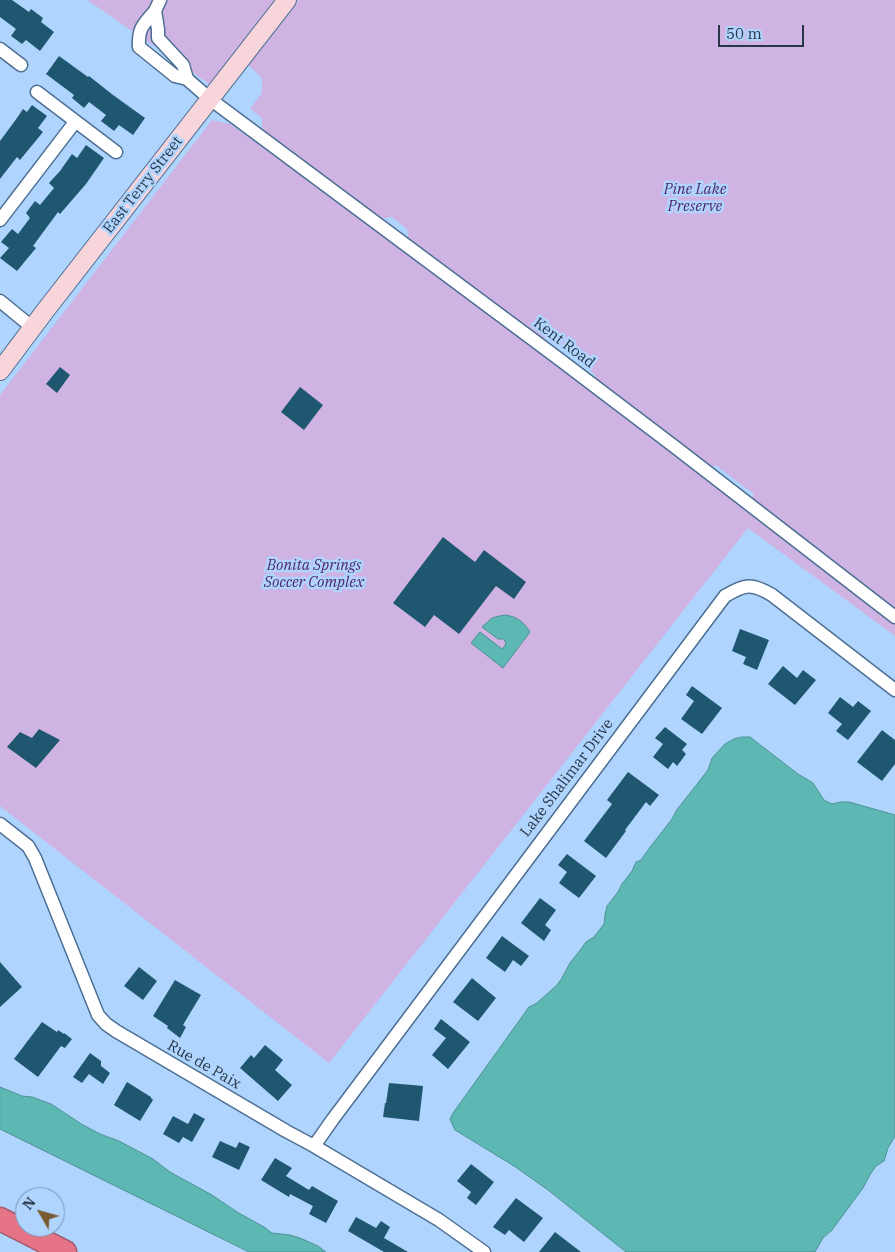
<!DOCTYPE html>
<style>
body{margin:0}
#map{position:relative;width:895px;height:1252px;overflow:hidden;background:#afd5ff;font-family:"IBM Plex Serif",serif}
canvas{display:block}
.north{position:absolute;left:15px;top:1187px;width:50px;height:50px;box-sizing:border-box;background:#afd5ff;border:1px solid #7996b6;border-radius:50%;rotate:308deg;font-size:14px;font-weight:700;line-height:20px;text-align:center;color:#283748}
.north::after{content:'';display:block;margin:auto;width:18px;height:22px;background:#79592f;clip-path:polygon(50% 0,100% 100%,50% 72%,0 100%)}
.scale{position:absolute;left:718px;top:25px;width:86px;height:22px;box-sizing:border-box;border:2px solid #283748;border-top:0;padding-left:6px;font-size:15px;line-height:18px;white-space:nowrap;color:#283748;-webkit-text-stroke:4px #afd5ff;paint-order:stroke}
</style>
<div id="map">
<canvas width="895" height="1252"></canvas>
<div class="north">N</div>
<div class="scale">50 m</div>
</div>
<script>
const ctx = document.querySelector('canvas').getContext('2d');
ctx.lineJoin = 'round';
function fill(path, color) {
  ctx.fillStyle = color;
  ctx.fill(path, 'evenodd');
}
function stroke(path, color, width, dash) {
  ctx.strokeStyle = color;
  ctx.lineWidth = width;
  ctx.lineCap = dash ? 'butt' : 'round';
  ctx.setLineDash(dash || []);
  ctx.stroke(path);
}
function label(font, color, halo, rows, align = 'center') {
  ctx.font = font + ' "IBM Plex Serif",serif';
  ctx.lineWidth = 5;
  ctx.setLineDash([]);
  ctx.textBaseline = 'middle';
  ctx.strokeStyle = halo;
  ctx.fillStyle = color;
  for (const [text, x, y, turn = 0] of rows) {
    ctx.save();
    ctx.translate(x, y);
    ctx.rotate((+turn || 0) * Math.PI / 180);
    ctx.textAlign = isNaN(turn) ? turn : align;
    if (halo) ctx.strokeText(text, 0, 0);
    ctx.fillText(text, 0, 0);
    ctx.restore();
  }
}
fill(new Path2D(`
 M 87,0 L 279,0 L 212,86 Z
 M 296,0 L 895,0 L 895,636 L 748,528 L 329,1063 L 0,806 L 0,395 L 212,120 L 230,124 L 394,242 L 756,517 L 747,504 L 754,494 L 717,466 L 697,466 L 604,395 L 595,375 L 581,362 L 550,338 L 535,339 L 410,248 L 407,229 L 392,217 L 379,219 L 262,132 L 262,118 L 250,109 L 262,93 L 262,78 L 247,64 Z`), '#cfb3e2');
const water = new Path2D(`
 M 505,615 C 516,616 524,622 530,632 L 503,668 L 471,643 L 480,632 L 502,649 L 506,644 L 504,639 L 498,639 L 482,627 L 492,618 Z
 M 742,737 L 750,737 L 798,774 L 813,783 L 824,800 L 832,804 L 840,802 L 849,802 L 895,815 L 895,1136 L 888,1148 L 884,1161 L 876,1166 L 871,1173 L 863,1188 L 832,1230 L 823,1238 L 815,1252 L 626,1252 L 548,1190 L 514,1166 L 455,1130 L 450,1119 L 453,1113 L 529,1007 L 537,1003 L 557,985 L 562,978 L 570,963 L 581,949 L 586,942 L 594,937 L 604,924 L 605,915 L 607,906 L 618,892 L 622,884 L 632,871 L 636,862 L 641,860 L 651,846 L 672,819 L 676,811 L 708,770 L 712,758 L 725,744 L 734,739 Z
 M 0,1087 L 22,1096 L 32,1097 L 51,1104 L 83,1125 L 100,1134 L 119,1141 L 153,1159 L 170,1172 L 212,1195 L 237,1212 L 264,1227 L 272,1233 L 290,1235 L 300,1238 L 318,1246 L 326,1252 L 249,1252 L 0,1129 Z`);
fill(water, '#5db8b4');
stroke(water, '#4d9194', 1);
fill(new Path2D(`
 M 0,0 L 12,0 L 29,12 L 31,9 L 43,18 L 41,22 L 54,32 L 40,51 L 26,40 L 22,44 L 11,36 L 16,29 L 0,17 Z
 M 59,56 L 88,77 L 89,76 L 113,95 L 145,118 L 133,135 L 119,125 L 114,131 L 101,121 L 106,115 L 89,102 L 84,108 L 72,98 L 74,95 L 46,74 Z
 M 32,105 L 47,116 L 38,128 L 43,132 L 20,160 L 17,157 L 0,179 L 0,141 L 17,118 L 23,109 L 27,112 Z
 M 86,145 L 104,158 L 86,184 L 60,214 L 58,212 L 33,246 L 36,248 L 17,271 L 0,258 L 9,248 L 1,242 L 12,229 L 18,234 L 30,218 L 26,213 L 35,201 L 40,205 L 54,188 L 49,183 L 60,171 L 72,154 L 77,158 Z
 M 60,367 L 70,375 L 57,393 L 46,384 Z
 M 300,387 L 323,405 L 304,430 L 281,412 Z
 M 443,537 L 475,562 L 484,550 L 526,582 L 514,599 L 496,586 L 459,634 L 434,615 L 425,627 L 393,603 Z
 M 740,629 L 769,640 L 757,670 L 743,664 L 746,657 L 732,651 Z
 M 783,666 L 797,678 L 803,670 L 816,680 L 795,705 L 768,684 Z
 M 692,686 L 722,708 L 702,734 L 681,719 L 694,701 L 686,695 Z
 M 840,697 L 853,707 L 858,701 L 871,711 L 848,740 L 836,731 L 842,724 L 828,713 Z
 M 665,727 L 687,744 L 682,750 L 686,754 L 677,766 L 673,762 L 668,769 L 653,757 L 663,744 L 655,738 Z
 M 39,729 L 60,740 L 36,768 L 7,747 L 20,732 L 32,738 Z
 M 882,730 L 895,740 L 895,764 L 882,781 L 857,762 Z
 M 628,772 L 659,795 L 650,806 L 646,802 L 625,830 L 626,831 L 606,858 L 584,841 L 612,804 L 607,800 Z
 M 567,854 L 596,876 L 579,898 L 559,883 L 567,872 L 558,865 Z
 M 540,898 L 556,910 L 545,925 L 551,930 L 544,941 L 521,923 Z
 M 502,936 L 529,956 L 521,966 L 513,960 L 505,972 L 486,958 Z
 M 0,962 L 22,987 L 0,1007 Z
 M 139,967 L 157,981 L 143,1000 L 124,986 Z
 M 472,978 L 496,998 L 478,1021 L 453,1002 Z
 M 175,980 L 201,995 L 183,1025 L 186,1027 L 180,1038 L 167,1028 L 168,1026 L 153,1016 Z
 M 441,1019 L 470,1042 L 448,1069 L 432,1055 L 446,1038 L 434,1029 Z
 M 42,1022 L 57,1032 L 58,1030 L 64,1034 L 64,1033 L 72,1039 L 65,1048 L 61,1046 L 38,1077 L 14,1059 Z
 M 265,1045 L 283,1060 L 275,1070 L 292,1085 L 278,1101 L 240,1068 L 251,1055 L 254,1058 Z
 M 90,1053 L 101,1061 L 101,1066 L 110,1073 L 103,1084 L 89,1074 L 82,1083 L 73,1077 Z
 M 127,1082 L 151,1097 L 151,1098 L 153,1100 L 140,1121 L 114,1105 Z
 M 389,1083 L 423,1086 L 419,1121 L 383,1117 L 385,1103 L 386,1103 Z
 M 194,1113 L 205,1119 L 192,1142 L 183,1137 L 179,1143 L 163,1134 L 173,1116 L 188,1124 Z
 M 220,1141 L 236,1148 L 239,1142 L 250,1147 L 239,1170 L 212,1157 Z
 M 275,1158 L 292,1168 L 286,1176 L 309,1190 L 312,1186 L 338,1201 L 326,1223 L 309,1214 L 313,1206 L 290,1194 L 289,1197 L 261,1180 Z
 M 471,1164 L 494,1182 L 476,1205 L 467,1198 L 471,1192 L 457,1181 Z
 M 516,1198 L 543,1218 L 524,1242 L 509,1230 L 505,1235 L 493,1227 Z
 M 356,1217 L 376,1228 L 381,1221 L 390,1227 L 384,1238 L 408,1252 L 384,1252 L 348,1231 Z
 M 555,1232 L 581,1252 L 539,1252 Z`), '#1f5770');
const street = new Path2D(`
 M 160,0 L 155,11 L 158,29 L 158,38 L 183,65 L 187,79 L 210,99 L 555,356 L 675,447 L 895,617
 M 155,11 C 143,25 138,28 139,47 L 175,76 L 187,79
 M 0,49 L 21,65
 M 37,92 L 116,152
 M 0,220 L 75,122
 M 0,301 L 33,328
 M 0,824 L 28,846 L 35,858 L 98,1015 L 106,1024 L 116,1031 L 286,1131 L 314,1146 L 439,1220 L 484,1252
 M 314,1146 L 333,1119 L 725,596 C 745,584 752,583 772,595 L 895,690`);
const secondary = new Path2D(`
 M 0,371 L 45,311 L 287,0`);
const highway = new Path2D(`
 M 0,1219 L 65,1252`);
stroke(street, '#4d6f94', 15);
stroke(secondary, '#4d6f94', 20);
stroke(highway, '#a45e70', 25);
stroke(street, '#fff', 12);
stroke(secondary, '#f8d5db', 18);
stroke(highway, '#e67386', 22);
label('15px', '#283748', '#afd5ff', [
 ["East Terry Street",143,185,-52],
 ["Kent Road",564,343,37],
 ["Lake Shalimar Drive",567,778,-53],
 ["Rue de Paix",204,1065,30]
]);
label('italic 15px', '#51276a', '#afd5ff', [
 ["Pine Lake",695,190],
 ["Preserve",695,207],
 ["Bonita Springs",314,566],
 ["Soccer Complex",314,583]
]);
</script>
